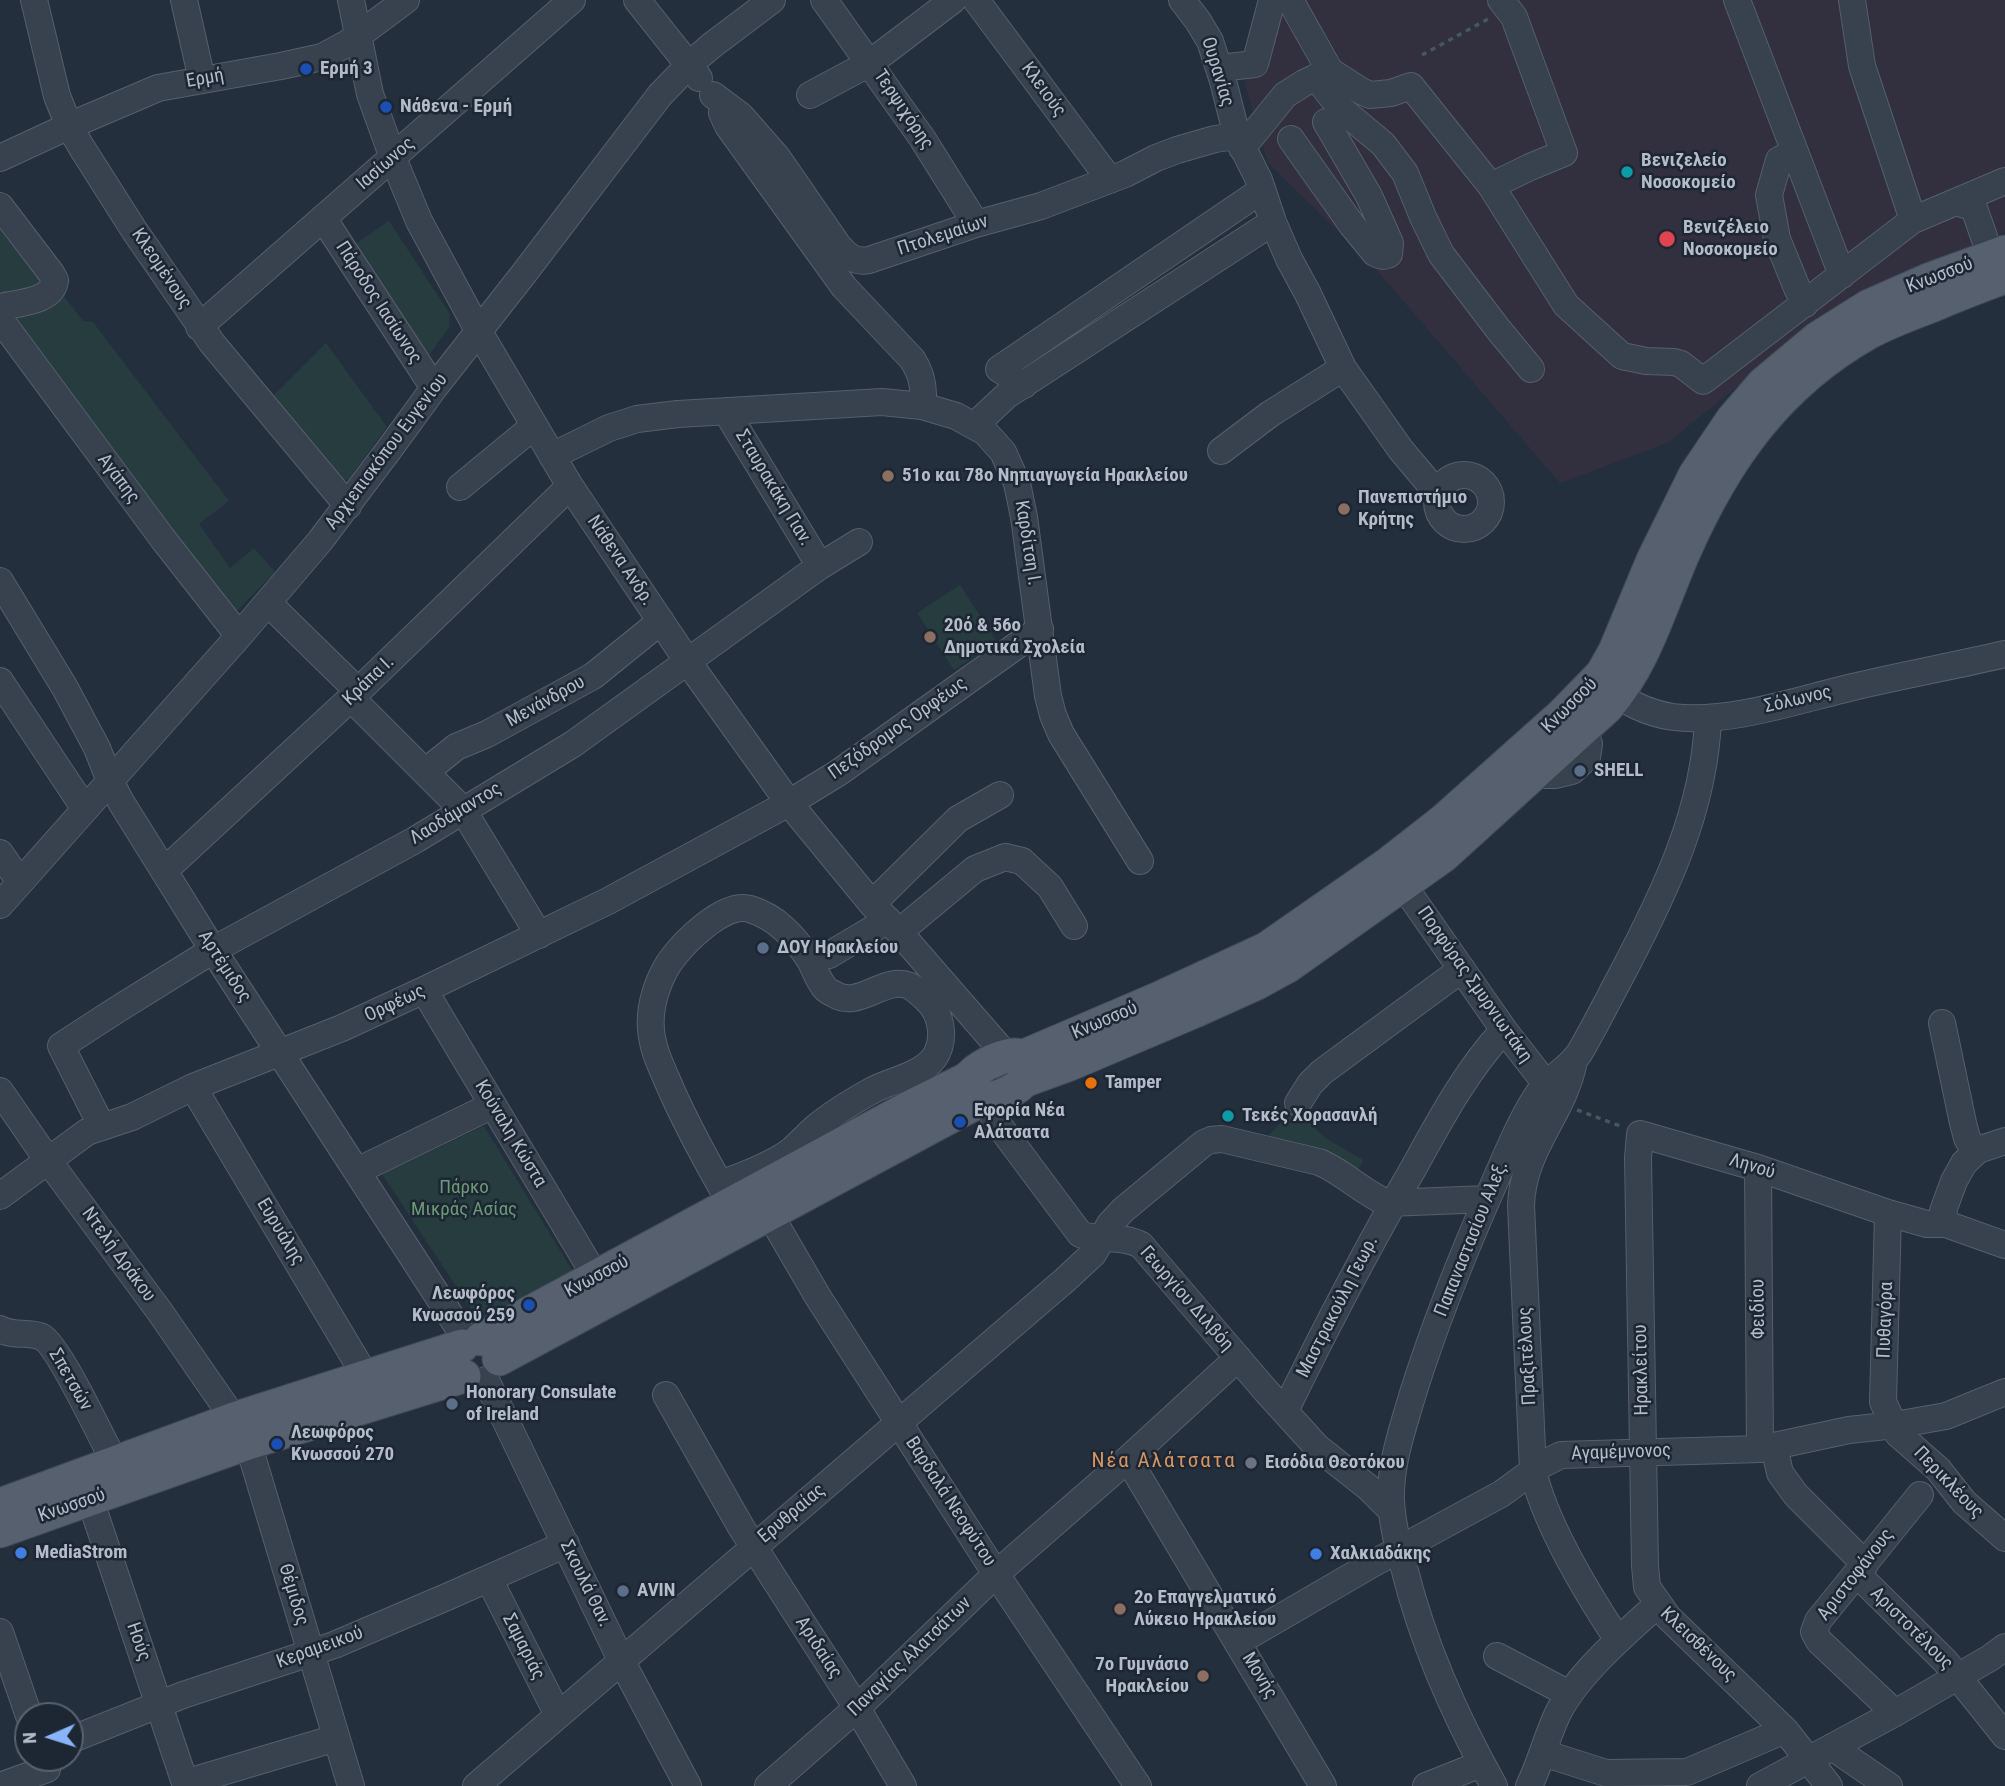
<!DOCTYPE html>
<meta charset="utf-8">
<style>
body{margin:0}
#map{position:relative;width:2005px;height:1786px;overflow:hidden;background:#242f3e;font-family:"Roboto Condensed",sans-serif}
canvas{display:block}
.north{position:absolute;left:14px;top:1702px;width:70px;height:70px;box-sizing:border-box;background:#1d2633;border:2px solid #59626f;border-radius:50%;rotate:267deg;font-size:19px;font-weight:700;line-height:28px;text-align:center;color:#b4bcc9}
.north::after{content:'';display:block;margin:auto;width:24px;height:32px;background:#8ab4f8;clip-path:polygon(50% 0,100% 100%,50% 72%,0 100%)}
</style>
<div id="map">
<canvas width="2005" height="1786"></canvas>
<div class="north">N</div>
</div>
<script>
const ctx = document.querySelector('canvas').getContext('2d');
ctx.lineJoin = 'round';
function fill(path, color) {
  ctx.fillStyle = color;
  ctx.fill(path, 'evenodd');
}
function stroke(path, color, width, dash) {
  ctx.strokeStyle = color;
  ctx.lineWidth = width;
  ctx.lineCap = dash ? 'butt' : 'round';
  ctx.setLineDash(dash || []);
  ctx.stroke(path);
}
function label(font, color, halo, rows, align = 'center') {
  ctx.font = font + ' "Roboto Condensed",sans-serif';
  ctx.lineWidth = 5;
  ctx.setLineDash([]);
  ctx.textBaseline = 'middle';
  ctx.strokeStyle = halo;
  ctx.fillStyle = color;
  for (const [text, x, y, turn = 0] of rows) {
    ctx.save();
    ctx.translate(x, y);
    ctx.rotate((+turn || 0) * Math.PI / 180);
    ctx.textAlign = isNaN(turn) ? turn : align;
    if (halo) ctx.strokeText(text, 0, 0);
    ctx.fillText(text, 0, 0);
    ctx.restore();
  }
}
fill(new Path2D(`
 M 1260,0 L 2005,0 L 2005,232 L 1919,268 L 1838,306 L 1667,443 L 1560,483 L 1368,260 L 1268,163 L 1245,83 Z`), '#32303f');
fill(new Path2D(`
 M 0,211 L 83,321 L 93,322 L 229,501 L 199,524 L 230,568 L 254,548 L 275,572 L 235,613 L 0,305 Z
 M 389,221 L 450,314 L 449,327 L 428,357 L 352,246 Z
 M 326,343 L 387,427 L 348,480 L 341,481 L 270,399 Z
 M 960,585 L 997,642 L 954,670 L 917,613 Z
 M 1295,1108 L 1324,1137 L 1363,1160 L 1355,1177 L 1267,1137 Z
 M 484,1126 L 572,1270 L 479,1321 L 382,1174 Z`), '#263c3f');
const minor = new Path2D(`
 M 34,0 L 57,96 L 69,126 L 82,148 L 134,230 L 212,343 L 348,506
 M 184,0 L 202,80
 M 351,0 L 370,94 L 393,158 L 419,221 L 478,330 L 570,486 L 688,662 L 789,803 L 872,904 L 899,932 L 1006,1055
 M 637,0 L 699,78
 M 824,0 L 922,138 L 976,224
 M 976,0 L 1110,180
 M 1182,0 L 1198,21 L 1210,41 L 1223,81 L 1237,136 L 1259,180 L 1273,222 L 1289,259 L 1308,294 L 1343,368 L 1401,450 L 1438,494
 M 1290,0 L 1330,71 L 1361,91 L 1370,95 L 1391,93 L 1411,86 L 1491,186
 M 1501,0 L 1514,17 L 1564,153 L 1530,167 L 1491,186 L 1566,305 L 1622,356 L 1646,361 L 1674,362 L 1681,364 L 1703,381 L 1913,220 L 2005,181
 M 1737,0 L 1842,275
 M 1852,0 L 1862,66 L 1913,220
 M 1219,68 L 1255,64 L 1272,0
 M 1316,77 L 1341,109 L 1383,144 L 1405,173 L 1423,217 L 1441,254 L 1498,329 L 1531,369
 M 713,95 L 741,116 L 777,157 L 837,244 C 846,255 854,263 869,260 L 976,224 L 1041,206 L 1125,174 L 1156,158 L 1177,150 L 1215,139 L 1237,136
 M 810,95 L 870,63 L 953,0
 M 722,113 L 728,126 L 844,287 L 912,359 C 922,374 925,388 922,406
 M 1291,139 L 1352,225 L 1375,253 C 1380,256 1384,257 1389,254 L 1390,243 L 1369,196 L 1326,122
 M 1242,148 L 1285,95 L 1304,83 L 1330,71
 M 1794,152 L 1779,160 L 1769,195 L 1777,239 L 1797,288 L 1805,304
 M 0,158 L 69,126 L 158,88 L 281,66 L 322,57 L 348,43 L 406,0
 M 1956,202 L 1974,208 L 1991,257
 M 0,206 L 51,273 L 55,280 C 53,302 17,303 0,307
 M 323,218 L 434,388
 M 0,319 L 163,539 L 239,636
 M 199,327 L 572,0
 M 1024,385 L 999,369 L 1262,190
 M 726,411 L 820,566
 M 975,425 L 1007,395 L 1273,222
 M 1221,451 L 1270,414 L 1343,368
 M 552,456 L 609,428 L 637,419 L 678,414 L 882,402 L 922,406 L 956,416 L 985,432 L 1003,452 L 1017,483 L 1024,517 L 1048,696 L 1053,715 L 1061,734 L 1140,861
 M1437 502a27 27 0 1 1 54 0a27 27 0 1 1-54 0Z
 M 460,487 L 534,426
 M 0,581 L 65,688 L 97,748 L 110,781 L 121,802 L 164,871 L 213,950 L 467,1341
 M 268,603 L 358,691
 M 0,681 L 85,809
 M 1602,683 C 1623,701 1645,713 1673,717 C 1730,724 1797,700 1853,687 C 1903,675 1954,666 2005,654
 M 351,698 L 463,810 L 539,935
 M 425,772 L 456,747 L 487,734 L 593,676 L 661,621
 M 1534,775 L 1556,775 L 1572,771 L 1587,757 L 1589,744 L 1584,728
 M 0,853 L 20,882
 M 164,871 L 351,698 L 570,486
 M 1403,885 L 1504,1030 L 1546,1084
 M 872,904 L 958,819 L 1000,795
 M 0,905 L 239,636 L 320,541 L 388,451 L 434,388 L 522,276 L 660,95 L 688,66 L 711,46 L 772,0
 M 899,932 L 975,869 L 1005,857 L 1022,861 L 1050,887 L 1074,926
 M 424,990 L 596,1277
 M 1942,1023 L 1963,1123 L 1967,1138 L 1975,1152
 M 1574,1061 C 1564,1114 1523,1148 1521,1205 L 1533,1471 C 1546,1526 1587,1593 1618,1640
 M 193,1087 L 366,1377
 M 988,1089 L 987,1100 L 995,1120 L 1080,1234 C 1098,1242 1120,1234 1141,1245 L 1266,1391 L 1317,1447 L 1369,1488 L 1392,1511
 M 0,1091 L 47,1159 L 160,1312 L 234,1419
 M 1298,1103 L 1310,1084 L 1322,1072 L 1462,969
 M 102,1127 L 61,1046 L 118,1009 L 213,950 L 415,840 L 573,744 L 820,566 L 859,542
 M 2005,1141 L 1978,1150 L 1964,1163 L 1954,1181 L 1943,1211 L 1946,1224 L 2005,1245
 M 1758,1168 L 1760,1449
 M 357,1171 L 493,1105
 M 720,1184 C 743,1176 773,1165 792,1150 C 800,1143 807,1135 815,1128 C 833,1113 853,1101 873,1090 C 892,1080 920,1076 934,1058 C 946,1040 942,1014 927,1000 C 923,996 915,989 910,986 C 884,975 859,1010 834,994 C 829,992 824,988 822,984 C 817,977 814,968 810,960
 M 0,1196 L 87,1132 L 132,1117 L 193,1087 L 342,1028 L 424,990 L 608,901 L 789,803 L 838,773 L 1040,629
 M 731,1204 C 708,1164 685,1123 667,1080 C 660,1064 652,1047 651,1029 C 649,1007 657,982 669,963 C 683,943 724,901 750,909 C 777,917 795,938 810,960 L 829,955 L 888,920
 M 769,1213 L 818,1297 L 996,1574 L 1138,1786
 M 1888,1213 L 1883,1402 L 1898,1434 L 1938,1469 L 1964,1502 L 2005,1538
 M 0,1329 C 13,1337 29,1331 42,1337 C 59,1346 103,1441 115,1463
 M 486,1380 L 621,1660 L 688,1786
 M 666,1395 L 741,1527 L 857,1708 L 903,1786
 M 1285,1411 C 1325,1329 1367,1248 1413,1169 C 1439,1122 1467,1069 1504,1030
 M 248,1443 L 351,1786
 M 1774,1446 L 1780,1473 L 1796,1495 L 1865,1564
 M 1128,1459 L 1323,1786
 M 90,1499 L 186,1786
 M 1857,1574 L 1945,1661 L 2005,1736
 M 489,1579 L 558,1715
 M 0,1632 L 29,1716
 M 1238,1642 L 1374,1563 L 1501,1494 L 1541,1465 L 1561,1455 L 1760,1449 L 1849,1430 L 1895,1425 L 1946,1416 L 2005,1392
 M 1497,1656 L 1569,1694
 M 1895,1713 L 1819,1641 L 1814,1632 L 1818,1621 L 1920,1495
 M 70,1740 L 183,1695 L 334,1645 L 449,1596 L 566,1544
 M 1832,1747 L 1889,1786
 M 1543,1753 L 1606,1773 L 1687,1772 L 1785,1730
 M 185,1783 L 336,1738
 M 0,1786 L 47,1769
 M 476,1786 L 1065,1280 L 1093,1254 L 1110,1224 L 1123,1210 L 1204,1143 L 1211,1140 L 1222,1139 L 1319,1162 C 1344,1172 1364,1194 1388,1203 L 1487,1199
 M 768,1786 L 857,1708 L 996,1574 L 1128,1459 L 1238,1358
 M 1426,1786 L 1481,1764
 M 1494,1786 C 1456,1718 1424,1647 1405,1571 C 1398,1548 1392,1523 1391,1499 C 1390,1463 1404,1424 1414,1390 C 1435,1324 1460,1261 1488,1197 C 1503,1164 1516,1129 1536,1097 C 1547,1078 1568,1071 1580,1052 C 1595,1026 1609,998 1623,972 C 1665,892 1705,809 1708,718
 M 1529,1786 C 1541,1762 1547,1735 1559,1711 C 1580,1672 1625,1634 1658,1604
 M 1760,1786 L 1895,1713 L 1990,1658 L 2005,1647
 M 1829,1786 L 1785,1730 L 1668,1617 L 1647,1587 L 1645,1566 L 1638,1158 L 1640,1134 L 1758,1168 L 1888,1213 L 1927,1224 L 1946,1224`);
const major = new Path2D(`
 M 1022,1057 L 1162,997 L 1266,949 L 1388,864 L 1443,821 L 1563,714 L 1602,674 L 1615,651 L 1653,560 L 1695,475 L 1732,420 L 1763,384 L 1818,338 L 1869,306 L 1928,280 L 2005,252
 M 1026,1080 L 1070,1064 L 1195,1011 L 1257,983 L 1288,966 L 1443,856 L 1607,707 C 1645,664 1661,604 1684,552 C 1725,459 1778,384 1868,333 C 1888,322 1910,314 1931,306 C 1955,296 1980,286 2005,277
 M 481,1339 L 916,1104 C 932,1096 949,1088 965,1080 C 970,1077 973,1073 977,1070 C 987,1063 1012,1050 1022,1057 C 1056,1081 958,1126 972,1076
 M 499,1359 L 983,1099
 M 0,1505 L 234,1419 L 462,1346
 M 0,1531 L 248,1443 L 464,1376`);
stroke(minor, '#565f6c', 28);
stroke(major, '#414a57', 35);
stroke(new Path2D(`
 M 1422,55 L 1488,19
 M 1577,1110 L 1623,1127`), '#44595c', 3.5, [5, 5]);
stroke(minor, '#38414e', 26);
stroke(major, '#56606e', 33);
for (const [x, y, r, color] of [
 [306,69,7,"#1a4fb4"],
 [386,107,7,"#1a4fb4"],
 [1627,172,7,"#0f9aa8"],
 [1667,239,9,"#e0444e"],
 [888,476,7,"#8d6e63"],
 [1344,509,7,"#8d6e63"],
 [930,637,7,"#8d6e63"],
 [1580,771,7,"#5c6f8a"],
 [763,948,7,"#5c6f8a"],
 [1091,1083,7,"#e8710a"],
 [1228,1116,7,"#0f9aa8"],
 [960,1122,7,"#1a4fb4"],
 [529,1305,7,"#1a4fb4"],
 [452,1404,7,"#5c6f8a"],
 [277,1444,7,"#1a4fb4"],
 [1251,1463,7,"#6b7280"],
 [21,1553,7,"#3f7fe0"],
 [1316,1554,7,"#3f7fe0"],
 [623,1591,7,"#5c6f8a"],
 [1120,1609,7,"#8d6e63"],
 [1203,1676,7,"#8d6e63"]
]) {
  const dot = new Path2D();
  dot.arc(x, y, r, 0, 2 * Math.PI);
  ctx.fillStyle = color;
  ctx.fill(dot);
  stroke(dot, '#1d2633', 2.5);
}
label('bold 19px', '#b4bcc9', '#1d2633', [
 ["Ερμή 3",320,69],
 ["Νάθενα - Ερμή",400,107],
 ["Βενιζελείο",1641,161],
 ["Νοσοκομείο",1641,183],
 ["Βενιζέλειο",1683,228],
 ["Νοσοκομείο",1683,250],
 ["51ο και 78ο Νηπιαγωγεία Ηρακλείου",902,476],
 ["Πανεπιστήμιο",1358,498],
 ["Κρήτης",1358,520],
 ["20ό & 56ο",944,626],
 ["Δημοτικά Σχολεία",944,648],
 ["SHELL",1594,771],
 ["ΔΟΥ Ηρακλείου",777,948],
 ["Tamper",1105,1083],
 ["Εφορία Νέα",974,1111],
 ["Αλάτσατα",974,1133],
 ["Τεκές Χορασανλή",1242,1116],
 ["Λεωφόρος",515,1294,"right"],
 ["Κνωσσού 259",515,1316,"right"],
 ["Honorary Consulate",466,1393],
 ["of Ireland",466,1415],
 ["Λεωφόρος",291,1433],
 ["Κνωσσού 270",291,1455],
 ["Εισόδια Θεοτόκου",1265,1463],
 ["MediaStrom",35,1553],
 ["Χαλκιαδάκης",1330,1554],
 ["AVIN",637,1591],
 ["2ο Επαγγελματικό",1134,1598],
 ["Λύκειο Ηρακλείου",1134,1620],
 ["7o Γυμνάσιο",1189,1665,"right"],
 ["Ηρακλείου",1189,1687,"right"]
], 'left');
label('19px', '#b4bcc9', '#1d2633', [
 ["Ουρανίας",1217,72,73],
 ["Ερμή",205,79,-10],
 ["Κλειούς",1043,90,54],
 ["Τερψιχόρης",903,110,56],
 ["Ιασίωνος",386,164,-41],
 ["Πτολεμαίων",943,236,-18],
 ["Κλεομένους",161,269,56],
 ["Κνωσσού",1940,276,-21],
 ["Πάροδος Ιασίωνος",378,303,57],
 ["Αρχιεπισκόπου Ευγενίου",387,452,-53],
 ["Αγάπης",118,479,53],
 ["Σταυρακάκη Γιαν.",773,488,59],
 ["Καρδίτση Ι.",1027,543,81],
 ["Νάθενα Ανδρ.",620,561,56],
 ["Κράπα Ι.",369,681,-44],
 ["Σόλωνος",1798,700,-13],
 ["Μενάνδρου",546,702,-29],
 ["Κνωσσού",1570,706,-45],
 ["Πεζόδρομος Ορφέως",898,729,-35],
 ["Λαοδάμαντος",456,814,-31],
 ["Αρτέμιδος",224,967,57],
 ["Πορφύρας Σμυρνιωτάκη",1474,985,55],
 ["Ορφέως",395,1004,-25],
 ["Κνωσσού",1105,1021,-23],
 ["Κούναλη Κώστα",510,1134,59],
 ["Ληνού",1752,1167,17],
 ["Ευρυάλης",280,1232,59],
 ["Παπαναστασίου Αλεξ.",1472,1239,-68],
 ["Ντελή Δράκου",118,1255,54],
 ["Κνωσσού",597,1277,-28],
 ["Γεωργίου Διλβόη",1186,1299,49],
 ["Μαστρακούλη Γεωρ.",1338,1307,-63],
 ["Φειδίου",1759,1309,-91],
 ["Πυθαγόρα",1886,1320,-88],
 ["Πραξιτέλους",1528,1356,-93],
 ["Ηρακλείτου",1642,1370,-91],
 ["Σπετσών",70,1380,60],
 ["Αγαμέμνονος",1621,1453,-2],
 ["Περικλέους",1948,1483,46],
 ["Βαρδαλά Νεοφύτου",950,1502,57],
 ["Κνωσσού",72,1506,-19],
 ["Ερυθραίας",792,1514,-40],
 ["Αριστοφάνους",1856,1575,-52],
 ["Σκουλά Θαν.",585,1584,64],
 ["Θέμιδος",293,1595,73],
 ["Αριστοτέλους",1911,1629,45],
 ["Ηούς",138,1642,71],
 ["Κλεισθένους",1698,1645,44],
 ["Σαμαριάς",523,1647,63],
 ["Κεραμεικού",320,1648,-20],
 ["Αριδαίας",818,1648,57],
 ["Παναγίας Αλατσάτων",910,1657,-44],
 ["Μονής",1259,1676,59]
]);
label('19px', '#6b9a76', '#1d2633', [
 ["Πάρκο",464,1188],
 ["Μικράς Ασίας",464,1210]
]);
ctx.letterSpacing = '2px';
label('21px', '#d59563', '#1d2633', [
 ["Νέα Αλάτσατα",1164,1462]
]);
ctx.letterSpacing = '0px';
</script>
